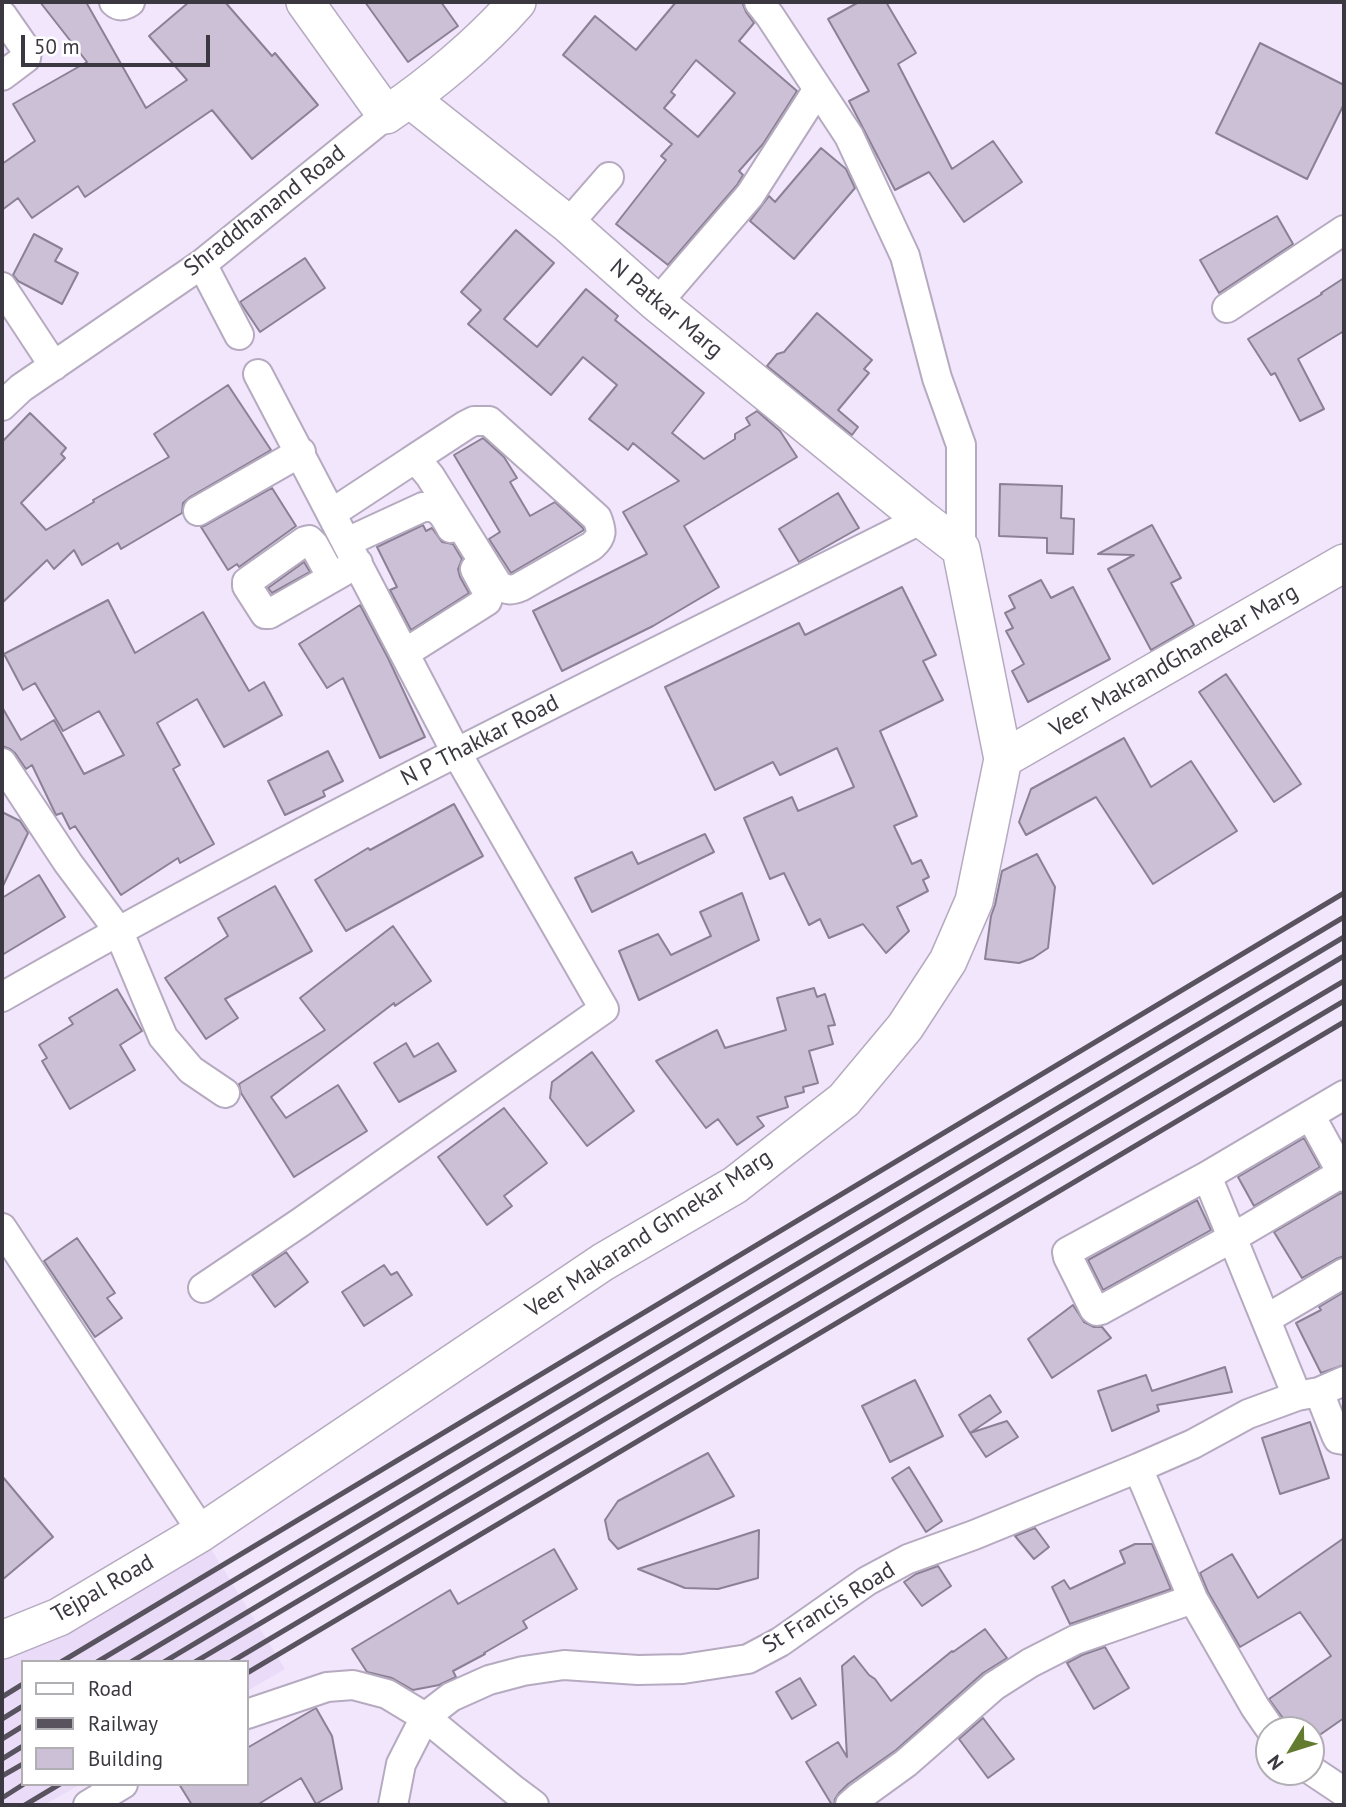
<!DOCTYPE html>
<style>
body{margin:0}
#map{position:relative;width:1346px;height:1807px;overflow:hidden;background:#f1e6fc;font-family:"PT Sans",sans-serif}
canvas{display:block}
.frame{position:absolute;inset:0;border:4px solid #3c3841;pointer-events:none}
.legend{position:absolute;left:21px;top:1660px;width:228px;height:126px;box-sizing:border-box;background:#fff;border:2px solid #b1afb3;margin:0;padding:9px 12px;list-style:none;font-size:21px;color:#3c3841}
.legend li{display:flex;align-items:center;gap:14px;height:35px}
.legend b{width:35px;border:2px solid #b1afb3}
.north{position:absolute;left:1255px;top:1716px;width:70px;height:70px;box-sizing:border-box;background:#fff;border:2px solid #b1afb3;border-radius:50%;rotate:232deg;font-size:19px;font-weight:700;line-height:28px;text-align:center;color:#3c3841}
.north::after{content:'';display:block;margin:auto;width:24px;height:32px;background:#627b2e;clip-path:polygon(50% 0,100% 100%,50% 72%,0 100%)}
.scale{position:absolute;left:21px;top:35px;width:189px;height:32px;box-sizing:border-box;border:4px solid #3c3841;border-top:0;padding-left:9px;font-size:21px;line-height:24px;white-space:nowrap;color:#3c3841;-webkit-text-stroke:5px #fff;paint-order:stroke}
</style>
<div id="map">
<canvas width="1346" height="1807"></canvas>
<div class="frame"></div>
<ul class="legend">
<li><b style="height:9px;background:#fff"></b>Road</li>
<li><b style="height:9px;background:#58535e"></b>Railway</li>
<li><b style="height:19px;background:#cbc0d6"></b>Building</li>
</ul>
<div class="north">N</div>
<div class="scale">50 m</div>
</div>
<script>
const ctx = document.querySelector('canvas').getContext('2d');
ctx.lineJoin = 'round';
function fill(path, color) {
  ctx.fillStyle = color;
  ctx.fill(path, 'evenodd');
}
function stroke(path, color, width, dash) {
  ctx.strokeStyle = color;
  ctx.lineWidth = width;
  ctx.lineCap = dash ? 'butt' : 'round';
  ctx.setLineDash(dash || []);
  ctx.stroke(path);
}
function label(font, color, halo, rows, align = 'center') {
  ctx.font = font + ' "PT Sans",sans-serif';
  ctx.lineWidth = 5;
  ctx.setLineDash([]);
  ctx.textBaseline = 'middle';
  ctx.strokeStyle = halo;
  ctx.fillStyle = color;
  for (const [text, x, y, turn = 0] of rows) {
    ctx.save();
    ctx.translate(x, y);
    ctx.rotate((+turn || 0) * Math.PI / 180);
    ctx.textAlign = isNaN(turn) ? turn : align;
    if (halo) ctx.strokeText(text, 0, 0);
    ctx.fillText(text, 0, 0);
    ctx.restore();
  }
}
fill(new Path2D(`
 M 209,1546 L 285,1669 L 247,1691 L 247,1662 L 23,1662 L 23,1784 L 81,1784 L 44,1805 L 2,1805 L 2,1661 Z`), '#eadbf8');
const building = new Path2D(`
 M 40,2 L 86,2 L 146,108 L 187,80 L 149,36 L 189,2 L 225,2 L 272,56 L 275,53 L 318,105 L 252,159 L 212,110 L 85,197 L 78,186 L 32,218 L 18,198 L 2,210 L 2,164 L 35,141 L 13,104 L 87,62 Z
 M 365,2 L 441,2 L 458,26 L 408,62 Z
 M 676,2 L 742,2 L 746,12 L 754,23 L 739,41 L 797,91 L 763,144 L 739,171 L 743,175 L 737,185 L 668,265 L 616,224 L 666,160 L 661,156 L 672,144 L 563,55 L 595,16 L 636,50 ZM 696,60 L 735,93 L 698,137 L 664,108 L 675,95 L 671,92 Z
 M 859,2 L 886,2 L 916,53 L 898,64 L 952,169 L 993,141 L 1022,182 L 964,222 L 929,172 L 895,190 L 849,101 L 869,91 L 828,19 Z
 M 1260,43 L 1344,85 L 1344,104 L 1307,179 L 1216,133 Z
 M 821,148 L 846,169 L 855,188 L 794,259 L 750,221 L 769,196 L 775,202 Z
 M 1277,216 L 1293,244 L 1219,293 L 1200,260 Z
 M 516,230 L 554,263 L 504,319 L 537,347 L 586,289 L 618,316 L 615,320 L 704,393 L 672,433 L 704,459 L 735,439 L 735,434 L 750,425 L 746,418 L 757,411 L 780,431 L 797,457 L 684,526 L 719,587 L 653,626 L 562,671 L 533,611 L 647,554 L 623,512 L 679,481 L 633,443 L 628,450 L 589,419 L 617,385 L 583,357 L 551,395 L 468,324 L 481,310 L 461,292 Z
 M 34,234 L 62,249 L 55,261 L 78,273 L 62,304 L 18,281 L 13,275 Z
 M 305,258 L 325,288 L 260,332 L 240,302 Z
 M 1344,278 L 1344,331 L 1298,359 L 1324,409 L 1300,421 L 1275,373 L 1271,375 L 1248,339 L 1322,294 L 1321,293 Z
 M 817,313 L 872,360 L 864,369 L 869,373 L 838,410 L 858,427 L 852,435 L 767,366 L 777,354 L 784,352 Z
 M 228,385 L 271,450 L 190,497 L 183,503 L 182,513 L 121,549 L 118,543 L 82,565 L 74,550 L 54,569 L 47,560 L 2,603 L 2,442 L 30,413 L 66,448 L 61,454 L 65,458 L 21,503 L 46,530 L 94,502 L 93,500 L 169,457 L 154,434 Z
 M 483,438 L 504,457 L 517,478 L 510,482 L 530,516 L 555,502 L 583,528 L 584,530 L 511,573 L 489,539 L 500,532 L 454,455 Z
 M 1000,484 L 1062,486 L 1061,518 L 1074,519 L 1073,554 L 1047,553 L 1047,538 L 999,536 Z
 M 272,488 L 296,526 L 239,567 L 237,564 L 228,570 L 201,527 L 206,525 Z
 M 838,493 L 859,528 L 799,562 L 779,529 Z
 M 423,525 L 426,531 L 432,528 L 442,542 L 453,544 L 462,559 L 458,569 L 460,577 L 469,593 L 411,630 L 390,590 L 397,587 L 377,547 Z
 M 1152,525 L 1181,578 L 1171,583 L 1194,625 L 1151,650 L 1108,569 L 1134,555 L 1098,554 Z
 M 304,562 L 310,572 L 272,593 L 268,588 Z
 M 1041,580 L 1051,598 L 1073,587 L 1110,659 L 1028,702 L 1012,671 L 1024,664 L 1006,631 L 1013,628 L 1005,613 L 1015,608 L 1009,596 Z
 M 902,587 L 936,655 L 923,661 L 943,700 L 880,731 L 917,816 L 894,826 L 912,864 L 921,860 L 929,877 L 923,880 L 928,891 L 897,907 L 909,931 L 886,953 L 863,924 L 829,938 L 820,919 L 809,925 L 784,873 L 770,879 L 744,818 L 792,797 L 798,811 L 854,787 L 837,748 L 780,775 L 773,762 L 715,790 L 665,687 L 799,623 L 805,635 Z
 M 108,600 L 135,653 L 203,612 L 249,691 L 264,682 L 282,715 L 224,747 L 197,699 L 157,723 L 180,765 L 173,769 L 214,844 L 180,863 L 178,858 L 121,895 L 75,826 L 70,829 L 62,813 L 56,815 L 32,765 L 26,769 L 15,753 L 10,749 L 2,746 L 2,707 L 21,740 L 54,720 L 84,774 L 124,755 L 99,711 L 63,731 L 35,683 L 23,690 L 4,654 Z
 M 360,605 L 388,658 L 425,737 L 380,758 L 343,678 L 327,688 L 299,644 Z
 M 1226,674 L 1301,784 L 1274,802 L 1199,692 Z
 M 1124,738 L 1151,787 L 1191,761 L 1237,831 L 1153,884 L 1096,797 L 1026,835 L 1019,822 L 1031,789 Z
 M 328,751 L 343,781 L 323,791 L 325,796 L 285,815 L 268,781 Z
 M 454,804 L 483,856 L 346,931 L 315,880 L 368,848 L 370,850 Z
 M 2,812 L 20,821 L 28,833 L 2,888 Z
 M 705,834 L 714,852 L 592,912 L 575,878 L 632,852 L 638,864 Z
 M 1037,854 L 1055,887 L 1048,948 L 1033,958 L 1019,963 L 985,959 L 991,916 L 995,905 L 1002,871 Z
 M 39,875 L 65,917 L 2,955 L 2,898 Z
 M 275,886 L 312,951 L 225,999 L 238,1018 L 206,1039 L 165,978 L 228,936 L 218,918 Z
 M 742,893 L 759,940 L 639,1000 L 619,951 L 658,934 L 671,955 L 711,936 L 700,912 Z
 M 393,926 L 431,981 L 395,1006 L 394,1003 L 271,1097 L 286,1118 L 338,1085 L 367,1131 L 294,1177 L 241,1093 L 239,1084 L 325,1030 L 300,998 Z
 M 814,988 L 817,997 L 825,994 L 835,1025 L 828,1026 L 833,1044 L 809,1051 L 818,1083 L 803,1087 L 804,1092 L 785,1097 L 788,1107 L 757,1117 L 764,1126 L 737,1145 L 718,1119 L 706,1128 L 656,1061 L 717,1030 L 725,1048 L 786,1030 L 777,998 Z
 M 117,989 L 142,1031 L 120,1045 L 135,1070 L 70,1109 L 42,1061 L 47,1058 L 39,1045 L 73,1024 L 69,1018 Z
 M 406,1043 L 414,1057 L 438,1043 L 456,1071 L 399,1102 L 374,1063 Z
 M 592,1052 L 634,1111 L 587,1146 L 550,1098 L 552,1082 Z
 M 504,1108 L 547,1163 L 504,1196 L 512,1206 L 487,1225 L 438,1157 Z
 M 1304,1138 L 1320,1167 L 1254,1206 L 1238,1177 Z
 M 1341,1193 L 1344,1194 L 1344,1256 L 1336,1259 L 1302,1278 L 1274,1232 Z
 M 1197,1200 L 1211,1230 L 1103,1290 L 1088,1260 Z
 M 77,1238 L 115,1293 L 107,1298 L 122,1318 L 95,1337 L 44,1261 Z
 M 286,1252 L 308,1282 L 275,1307 L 252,1275 Z
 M 384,1265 L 391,1275 L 397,1272 L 412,1295 L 364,1326 L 342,1292 Z
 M 1344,1292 L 1344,1365 L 1321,1373 L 1296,1323 L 1321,1310 L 1319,1307 Z
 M 1073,1305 L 1084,1322 L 1094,1327 L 1102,1327 L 1111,1338 L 1052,1378 L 1028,1339 Z
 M 1225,1367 L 1232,1392 L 1157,1405 L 1159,1411 L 1112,1431 L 1098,1391 L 1146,1375 L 1152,1391 Z
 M 915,1380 L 943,1436 L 890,1462 L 862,1406 Z
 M 990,1395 L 1001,1412 L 970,1433 L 959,1415 Z
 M 1007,1421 L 1018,1437 L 986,1457 L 970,1433 Z
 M 1310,1422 L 1329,1478 L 1280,1494 L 1262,1438 Z
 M 708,1453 L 734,1496 L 618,1549 L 609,1539 L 605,1520 L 618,1501 Z
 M 909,1467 L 942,1521 L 926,1532 L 892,1478 Z
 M 2,1476 L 53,1537 L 2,1580 Z
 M 1035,1528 L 1049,1547 L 1034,1559 L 1015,1536 Z
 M 759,1530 L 758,1578 L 718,1589 L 685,1588 L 638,1569 Z
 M 1344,1538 L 1344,1718 L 1311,1741 L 1311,1730 L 1287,1730 L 1285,1721 L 1269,1699 L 1331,1656 L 1300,1612 L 1240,1647 L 1208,1592 L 1200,1573 L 1232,1554 L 1258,1598 Z
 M 1135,1544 L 1152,1544 L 1171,1589 L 1070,1624 L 1052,1587 L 1064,1580 L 1070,1589 L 1125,1563 L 1120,1551 Z
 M 554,1549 L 577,1589 L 523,1621 L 527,1628 L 484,1653 L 485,1654 L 453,1671 L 456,1677 L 439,1685 L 413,1690 L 392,1678 L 367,1672 L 352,1649 L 450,1590 L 458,1604 Z
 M 938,1566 L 951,1586 L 922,1606 L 904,1582 L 916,1574 Z
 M 985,1629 L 1007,1658 L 983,1673 L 896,1750 L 848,1784 L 839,1793 L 835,1799 L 834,1805 L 832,1805 L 806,1762 L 838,1742 L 847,1757 L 842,1666 L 854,1656 L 869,1675 L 875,1679 L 891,1701 L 952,1651 L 953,1652 Z
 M 1105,1647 L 1129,1688 L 1094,1709 L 1067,1663 L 1082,1655 Z
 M 800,1678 L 816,1705 L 792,1719 L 776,1692 Z
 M 316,1708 L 332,1736 L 342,1789 L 316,1804 L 301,1778 L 257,1805 L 192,1805 L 179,1784 L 247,1784 L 247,1748 Z
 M 983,1718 L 1014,1759 L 988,1778 L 959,1739 Z`);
fill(building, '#cbc0d6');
stroke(building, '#8b8195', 2);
const minor = new Path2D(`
 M 114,2 C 119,7 124,6 130,2
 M 759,2 L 770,16 L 849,136 L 905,256 L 937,378 L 961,445 L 961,549
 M 2,15 L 27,51 L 26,58 L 2,76
 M 568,224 L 609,177
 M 202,264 L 239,335
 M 2,287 L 54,366
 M 657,303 L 750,195 L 818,89
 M 1227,308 L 1344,230
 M 2,406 L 21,388 L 202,264 L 386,115
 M 198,511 L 301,452
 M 332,513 L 411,461 L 420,464 L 430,476 L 498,585 C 507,590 511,591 520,587 L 592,546 C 603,536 602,531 597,518 L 489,421 L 474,421 L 466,425 L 411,461
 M 347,542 L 423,507 C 439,505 444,515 451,528
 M 332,578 L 314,545 L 309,540 L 305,541 L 247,582 L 247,586 L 265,614 L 269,614 L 358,563
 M 405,653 L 487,601 L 489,595 L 475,569
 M 2,763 L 68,863 L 118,930 L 163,1037 L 191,1070 L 225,1093
 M 2,997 C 301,825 613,674 922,519
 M 1310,1115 L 1344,1177
 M 1207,1176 L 1067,1252 L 1068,1257 L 1094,1309 L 1097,1311 L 1101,1310 L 1232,1238 L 1342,1173
 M 2,1228 L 202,1532
 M 203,1288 L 301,1222 L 604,1009 L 456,752 L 258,374
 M 1266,1319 L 1344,1273
 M 1319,1392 L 1336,1435 L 1338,1439 L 1344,1440
 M 1297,1396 L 1207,1176 L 1344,1095
 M 1138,1468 L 1193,1599 L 1255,1707 L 1271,1730
 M 247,1714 L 327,1687 L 353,1685 L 387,1694 L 425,1717 L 514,1790 L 534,1805
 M 1311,1770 L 1344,1792
 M 88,1805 L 123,1784
 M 393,1805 L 401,1764 L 425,1717 L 451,1697 L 489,1680 L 523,1671 L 564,1665 L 638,1670 L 683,1669 L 748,1659 L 780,1642 L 867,1581 L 908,1559 L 974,1535 L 1138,1468 L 1193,1444 L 1248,1414 L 1297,1396 L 1319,1392 L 1344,1381
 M 850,1805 L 859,1797 L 906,1763 L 994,1686 L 1030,1663 L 1075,1640 L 1193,1599`);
const tertiary = new Path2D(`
 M 305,2 L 386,115 C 431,85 481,43 517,2
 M 1003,759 L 1344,563
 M 2,1640 L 59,1617 L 202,1532 L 603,1262 L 735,1185 L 844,1100 L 905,1027 L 948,961 L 974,901 L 1003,759 L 961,549 L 922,519 L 657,303 L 568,224 L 410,99`);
stroke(minor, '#b5aabf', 32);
stroke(tertiary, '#b5aabf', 40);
stroke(minor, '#fff', 28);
stroke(tertiary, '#fff', 37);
stroke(new Path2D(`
 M 61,1662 L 1344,893
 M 97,1662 L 1344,917
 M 131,1662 L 1344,937
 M 164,1662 L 1344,956
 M 195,1662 L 1344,981
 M 231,1662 L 1344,1001
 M 247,1673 L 1344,1022
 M 2,1697 L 23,1684
 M 2,1719 L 23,1706
 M 2,1739 L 23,1726
 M 2,1759 L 23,1746
 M 2,1776 L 23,1764
 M 2,1798 L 24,1784
 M 25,1805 L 60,1784`), '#58535e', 5);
label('23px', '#3c3841', '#fff', [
 ["Shraddhanand Road",265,211,-38],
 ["N Patkar Marg",666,309,40],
 ["Veer MakrandGhanekar Marg",1174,661,-30],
 ["N P Thakkar Road",480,741,-27],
 ["Veer Makarand Ghnekar Marg",649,1234,-33],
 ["Tejpal Road",103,1589,-30],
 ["St Francis Road",829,1608,-32]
]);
</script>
